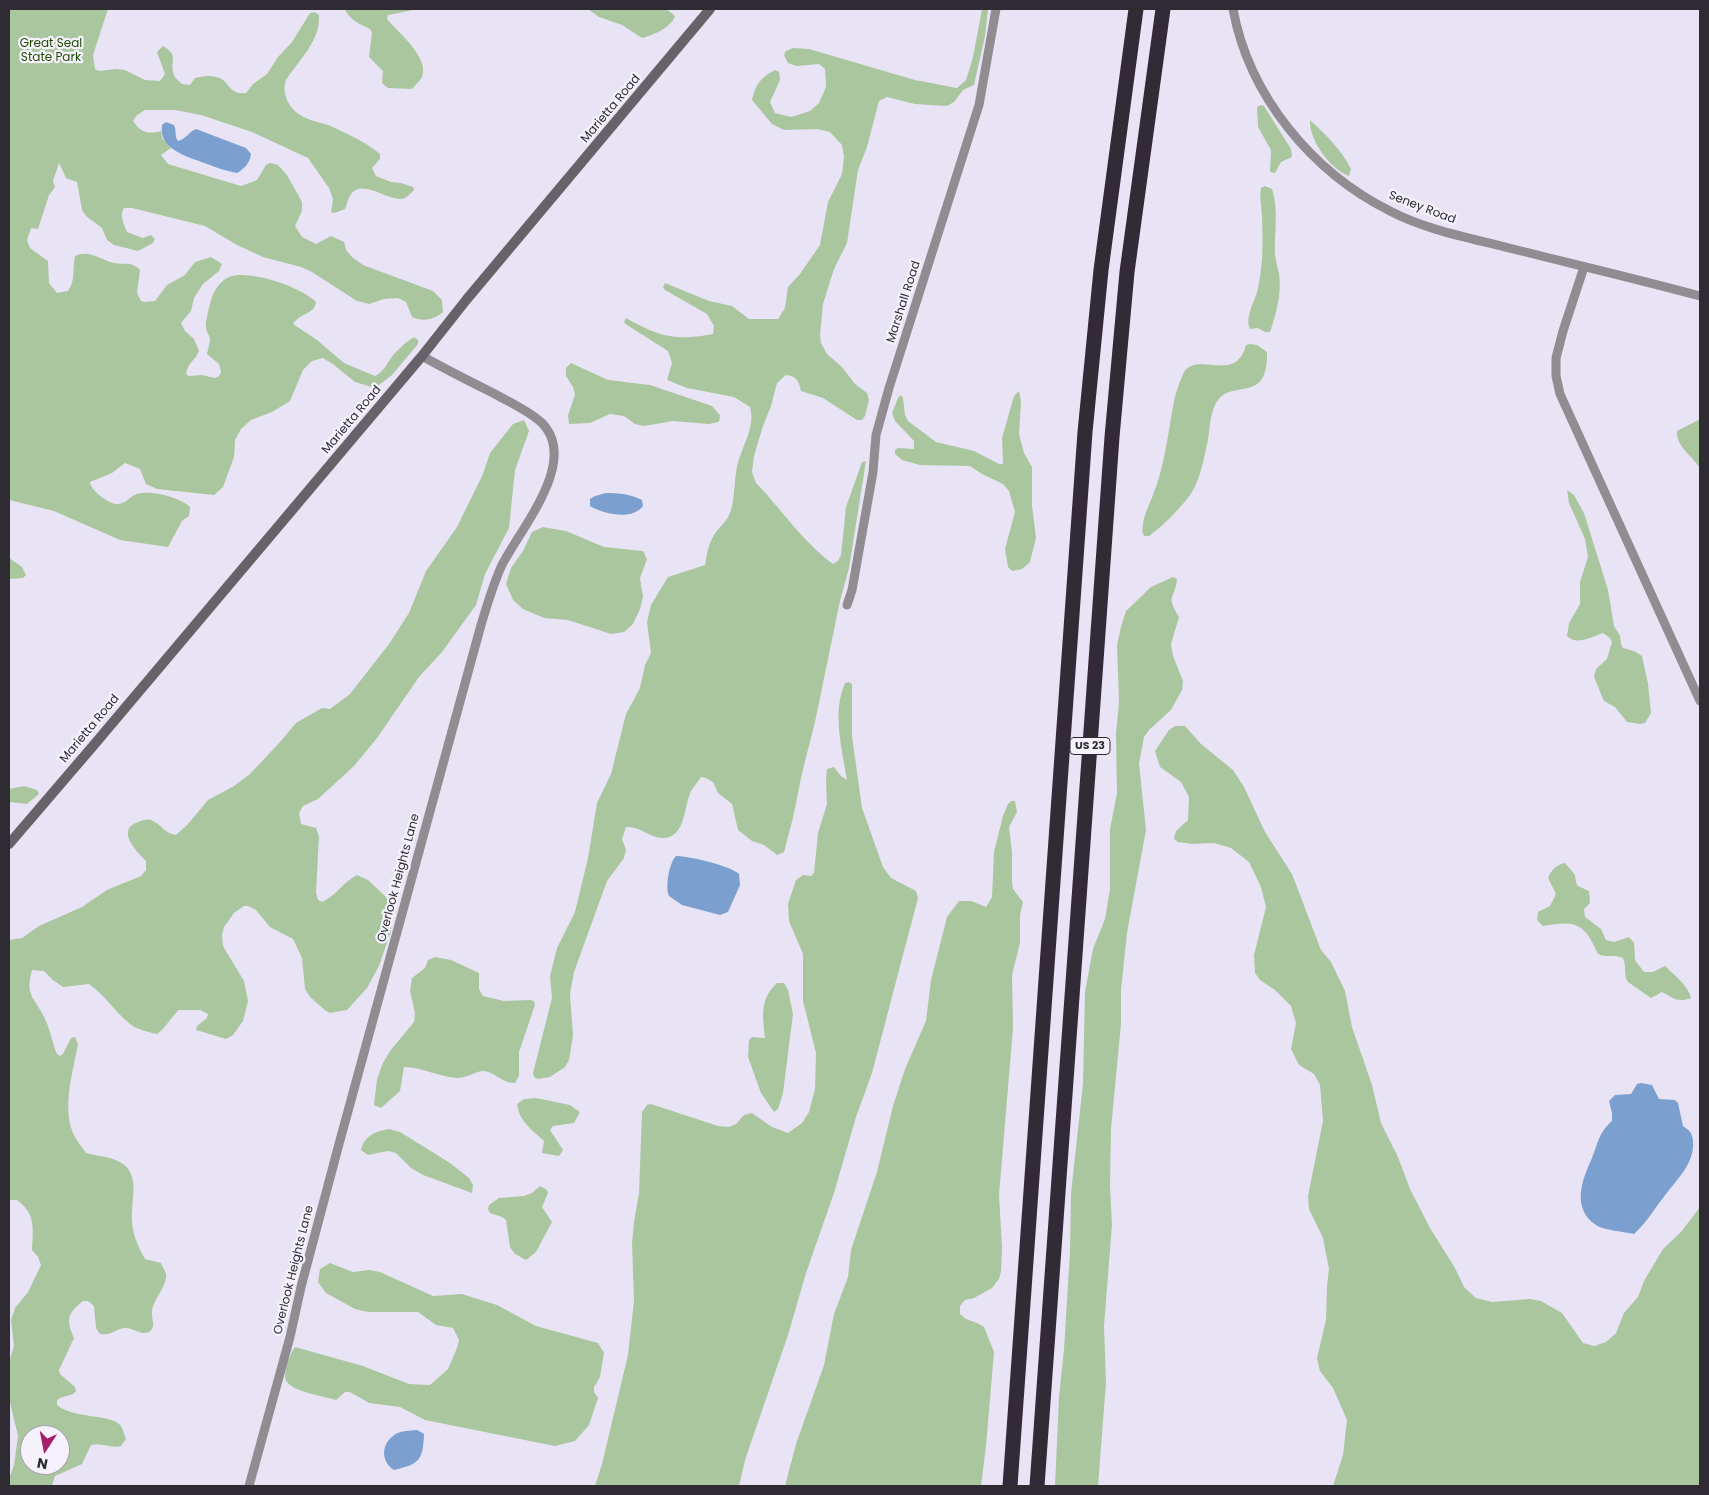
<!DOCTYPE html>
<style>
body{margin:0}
#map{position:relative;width:1709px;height:1495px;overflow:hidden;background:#e9e4f5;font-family:Poppins,sans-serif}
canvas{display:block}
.frame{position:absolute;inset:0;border:10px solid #2e2c32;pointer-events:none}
.north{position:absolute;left:20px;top:1425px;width:50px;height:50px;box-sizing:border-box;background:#f5f2fd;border:1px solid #a5a3ac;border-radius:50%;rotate:191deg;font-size:14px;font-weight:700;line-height:20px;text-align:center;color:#2e2c32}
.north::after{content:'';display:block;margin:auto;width:18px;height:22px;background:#a51e68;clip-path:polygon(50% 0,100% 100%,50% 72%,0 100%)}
</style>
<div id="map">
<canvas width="1709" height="1495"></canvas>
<div class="frame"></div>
<div class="north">N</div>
</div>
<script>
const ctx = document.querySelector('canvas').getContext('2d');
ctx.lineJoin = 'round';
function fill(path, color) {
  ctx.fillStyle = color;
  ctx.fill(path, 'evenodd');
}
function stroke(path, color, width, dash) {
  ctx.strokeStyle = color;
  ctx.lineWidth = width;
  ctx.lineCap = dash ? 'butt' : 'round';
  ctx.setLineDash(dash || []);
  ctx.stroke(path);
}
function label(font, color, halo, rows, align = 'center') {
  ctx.font = font + ' Poppins,sans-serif';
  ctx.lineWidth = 4.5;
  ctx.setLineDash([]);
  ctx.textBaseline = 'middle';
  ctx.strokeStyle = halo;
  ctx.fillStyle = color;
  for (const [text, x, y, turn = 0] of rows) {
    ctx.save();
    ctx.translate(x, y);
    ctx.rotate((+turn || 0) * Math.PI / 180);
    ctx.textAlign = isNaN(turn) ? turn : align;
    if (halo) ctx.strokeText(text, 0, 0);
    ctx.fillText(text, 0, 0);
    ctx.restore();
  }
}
fill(new Path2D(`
 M 9,9 L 108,9 L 93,55 L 95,69 L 99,71 L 117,69 L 125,70 L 145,80 L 160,81 L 165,74 L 157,52 L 163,46 C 180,56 169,61 174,75 C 175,78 180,82 182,84 L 190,85 L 195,78 C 204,76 214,74 223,80 C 231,87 232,95 246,93 L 253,84 L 267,74 L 278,57 L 292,42 L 310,13 L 315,12 L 319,15 C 321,40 299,60 286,80 C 281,93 289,109 302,116 C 312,122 325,123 335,128 C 350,135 367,143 380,154 L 380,159 L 372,168 L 376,176 L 391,182 L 401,183 L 413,187 L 414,190 C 410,194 406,199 401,199 C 386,200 363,179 351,194 C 348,198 347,205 345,209 L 334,213 L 331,212 L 333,199 L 329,188 L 308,158 L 252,132 L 201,115 L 175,110 L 145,110 L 137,115 L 133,121 C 140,132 148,135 161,131 L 162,138 L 171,148 L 161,155 L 168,164 L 241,186 L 257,180 L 266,165 L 270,163 L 278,165 L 287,175 L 302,202 L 302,211 L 295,226 L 302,237 L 316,244 L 331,236 L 344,242 L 346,250 L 352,257 L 363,265 L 433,291 L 442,300 L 443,312 C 434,320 423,322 412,317 L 406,302 L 398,298 L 384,299 L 369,304 L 357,301 L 312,272 L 301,267 L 263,257 L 237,245 L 205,226 L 132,208 L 124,208 C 119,215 124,225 127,232 L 143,238 L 151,235 L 155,239 L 153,243 L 138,251 L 114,245 L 107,240 L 102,228 L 86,216 L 82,210 L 77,182 L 66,178 L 59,163 L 53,181 L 55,187 L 49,195 L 38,229 L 31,228 L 27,240 L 30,248 L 48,261 L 49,283 L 57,293 L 68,291 C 76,280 72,268 75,256 C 90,249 100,260 114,263 C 124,265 132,261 140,270 L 137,293 L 141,301 L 145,302 L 155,301 L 167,285 L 185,275 L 195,262 L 211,257 L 222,264 L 219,271 L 203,284 L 194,298 L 191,311 L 181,323 L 185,331 L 194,339 L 199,351 C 195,361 188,362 186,374 L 189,376 L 202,375 L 215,378 L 219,376 L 221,372 L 219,364 L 207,354 C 208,349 210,343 210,338 C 209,335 206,331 206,327 C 205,322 211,299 213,294 C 217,287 222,280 229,277 C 250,269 301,287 316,302 C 315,314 300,313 293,324 L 317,340 L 344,363 L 375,376 C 384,372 388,361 394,354 C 400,348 407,341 414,337 L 418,340 L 418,344 L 392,375 L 375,388 L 355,382 L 334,365 L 323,358 L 312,361 L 303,370 L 290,401 L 272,412 L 251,420 L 241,429 L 235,440 L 234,457 L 223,487 L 214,495 L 157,489 L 146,484 L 140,469 L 125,463 L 112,473 L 90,482 C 91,491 108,503 116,504 C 125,505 130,496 137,494 C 151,490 179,497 190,507 L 189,516 L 182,521 L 168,547 L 120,540 L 54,511 L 9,500 Z
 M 345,9 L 414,9 L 413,10 L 388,15 L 387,19 C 398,32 430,58 422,77 C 420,81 415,85 412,89 L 388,88 L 382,83 L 383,71 L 369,57 L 372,33 L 370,29 C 360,24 349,20 345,9 Z
 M 588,9 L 664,9 L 669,11 L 675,16 C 671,28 653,35 642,38 L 622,25 L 599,17 Z
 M 982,9 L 988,9 L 985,36 L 974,85 L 963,90 L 954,102 L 947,106 L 915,104 L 887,97 L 879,101 L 867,147 L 858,170 L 847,243 L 834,269 L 823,304 L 820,335 L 821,343 L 827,354 L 842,367 L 855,384 L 867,393 L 869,400 L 865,416 L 862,420 L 857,420 L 823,398 L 801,391 C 799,381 796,376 786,375 L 777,383 L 771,406 L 762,429 L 754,456 L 752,472 L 756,483 C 782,510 803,542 833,564 L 838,561 L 841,555 L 846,507 L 862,462 L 866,461 L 849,568 L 840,601 L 815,722 L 802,773 L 793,818 L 784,852 L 777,855 L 764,845 L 752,841 L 738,830 L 732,804 L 718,793 L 713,782 L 706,778 L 701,777 C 698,782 694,786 691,791 C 684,805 686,838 663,838 C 649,838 641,826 626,827 L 622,839 L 626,850 L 624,858 L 607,881 L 574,972 L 570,994 L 573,1035 L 569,1060 L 565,1067 L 550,1077 L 538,1079 L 534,1077 L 533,1073 L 552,998 L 550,976 L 557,948 L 575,912 L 588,858 L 597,803 L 611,774 L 626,714 L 640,688 L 645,665 L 651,653 L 647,622 L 651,605 L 668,577 L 705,565 C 707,554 708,545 714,535 C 720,526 728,521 731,510 C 735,496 734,481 737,467 C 741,447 756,428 750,407 L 734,397 L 687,388 L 667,380 L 672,363 L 668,351 L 627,325 L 624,322 L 626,318 C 660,337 674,341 713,334 L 714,326 L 707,314 L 665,290 L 663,287 L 665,283 L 709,301 L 732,306 L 749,319 L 778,319 L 785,308 L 788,287 L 800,274 L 820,245 L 828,202 L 842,174 L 844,157 L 842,145 L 830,132 L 817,129 L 784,130 L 772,124 L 752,100 C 755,85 761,77 775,70 L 779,72 L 780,80 L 770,102 L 775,113 L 791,117 L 810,111 L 819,103 L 826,87 L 825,69 L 819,64 L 797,66 L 788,63 L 784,55 L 786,51 L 793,48 L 809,49 L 915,80 L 957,88 L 966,80 L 973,57 Z
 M 1261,105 L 1264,106 L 1291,149 L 1292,157 L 1281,162 L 1275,173 L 1270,172 L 1271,150 L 1258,127 L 1257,107 Z
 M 1310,120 C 1326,135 1341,149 1351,169 L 1349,176 C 1330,169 1309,140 1310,120 Z
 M 1265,186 L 1272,189 C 1279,210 1274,233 1275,255 C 1276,262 1278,268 1279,274 C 1282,294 1276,314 1270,332 L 1265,332 L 1258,328 L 1250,329 C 1244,317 1256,300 1258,288 C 1263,266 1263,241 1262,218 C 1262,208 1259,198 1261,188 Z
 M 1250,344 L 1257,345 L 1267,352 C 1268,404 1235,379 1218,400 C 1210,410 1210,428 1208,440 C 1204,457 1201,477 1192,492 C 1183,506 1162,527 1149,536 L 1144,536 C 1139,524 1149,506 1153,495 C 1165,465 1168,433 1174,401 C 1176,391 1180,381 1184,372 C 1198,351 1236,384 1246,345 Z
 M 571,363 L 608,380 L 650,385 L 712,406 L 720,415 L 719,422 L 709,424 L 673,421 L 644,426 L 635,424 L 624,416 L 610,414 L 590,423 L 569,424 L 568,415 L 575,395 L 573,387 L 566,376 L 566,368 Z
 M 1019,391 L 1021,402 L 1019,434 L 1024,453 L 1032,467 L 1032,505 L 1036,538 L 1030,562 L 1022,569 L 1012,571 L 1008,567 L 1005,549 L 1015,512 L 1009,491 L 1003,484 L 982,474 L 970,466 L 920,465 L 902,460 L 895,454 L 895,450 L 898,448 L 914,449 L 914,441 L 895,421 L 892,413 L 898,398 L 901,395 L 903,398 L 905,415 L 908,421 L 936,442 L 974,451 L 999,464 L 1003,464 L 1002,438 L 1014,396 Z
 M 1700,419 L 1700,468 C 1693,457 1675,445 1677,431 Z
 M 524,420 L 529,431 L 515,470 L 509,528 L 485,574 L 476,605 L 442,652 L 419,677 L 377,738 L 354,766 L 318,799 L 303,806 L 299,813 L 301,824 L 316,828 L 319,836 L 316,893 L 318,900 L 322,902 C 336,896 344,881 357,875 L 368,880 L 385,896 L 391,905 L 391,931 L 379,966 L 367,988 L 347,1010 L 330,1013 L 326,1011 L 310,997 L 305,989 L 302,958 L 293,939 L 270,927 L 256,910 L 248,906 L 244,906 L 234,913 L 224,927 L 222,935 L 223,946 L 244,981 L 248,1001 L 243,1021 L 233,1035 L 226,1039 L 196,1030 L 197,1026 L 207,1018 L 208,1014 L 200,1010 L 179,1010 C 171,1017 165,1029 157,1034 C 148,1032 136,1029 130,1024 C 115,1012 105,995 89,984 L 63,987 L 53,980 L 44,971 L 32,970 C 25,997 34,996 44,1017 C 50,1028 52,1042 57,1054 L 60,1056 L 63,1054 L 71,1038 L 75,1037 L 78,1044 C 73,1072 62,1106 73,1133 C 76,1140 82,1147 86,1153 C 97,1156 114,1157 123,1164 C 140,1176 131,1201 132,1219 C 132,1234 138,1246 145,1259 L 161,1263 C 162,1266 165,1270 166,1274 C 167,1287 154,1298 152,1311 C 151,1318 157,1327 149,1332 C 142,1336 133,1328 126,1328 C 115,1328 114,1336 100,1334 L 96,1328 L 94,1306 L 88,1301 L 83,1301 C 67,1314 66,1319 74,1338 L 59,1370 L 60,1374 L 75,1387 L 76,1391 L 73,1394 L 60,1398 L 57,1400 L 57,1405 C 74,1419 111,1414 120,1425 C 123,1428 124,1435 126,1439 L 121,1446 C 111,1449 103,1442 91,1445 L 82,1464 L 55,1476 L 52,1486 L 9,1486 L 9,1479 L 14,1465 L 18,1436 L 9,1398 L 9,1362 L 14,1346 L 11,1320 L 15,1308 L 28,1292 L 41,1265 L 38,1257 L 32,1250 C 33,1229 36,1214 17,1200 L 9,1200 L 9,940 L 22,938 L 39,926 L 82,907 L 107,890 L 141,876 L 146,870 L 146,861 C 137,852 115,830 138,822 C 143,820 148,818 153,821 C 163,826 164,833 176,835 L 188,824 L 208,800 L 234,786 L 250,774 L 280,742 L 296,723 L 322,708 L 330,709 L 350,694 L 389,644 L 409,613 L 426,571 L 457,527 L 483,474 L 490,453 L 513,424 ZM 30,1435 L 60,1435 L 60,1465 L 30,1465 Z
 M 1567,490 L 1574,495 L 1584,513 L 1608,590 L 1614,626 L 1620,636 L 1621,644 L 1623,648 L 1634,651 L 1642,656 L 1648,684 L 1651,713 L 1645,723 L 1640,724 L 1627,722 L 1615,707 L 1604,701 L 1594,677 L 1596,669 L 1607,659 L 1612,642 L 1610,638 L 1603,633 C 1592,637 1576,646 1567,636 L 1569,623 L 1580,604 L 1580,582 L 1588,557 L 1585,539 L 1569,503 Z
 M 543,527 L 566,531 L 604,547 L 643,551 L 647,559 L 640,578 L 643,597 L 640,609 L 633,624 L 624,632 L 611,634 L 568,620 L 544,618 L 523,609 L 513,600 L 506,584 L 511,568 L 523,551 L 532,532 Z
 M 9,558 L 22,567 L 26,575 L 23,578 L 9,579 Z
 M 1173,577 L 1177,579 C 1175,600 1165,594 1179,617 L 1171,644 L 1173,656 L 1183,681 L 1182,690 L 1171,710 L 1149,730 L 1144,737 L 1139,764 L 1146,830 L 1127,933 L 1121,990 L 1121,1024 L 1111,1129 L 1110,1185 L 1112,1225 L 1104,1326 L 1106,1383 L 1098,1486 L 1055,1486 L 1059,1397 L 1064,1349 L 1070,1252 L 1071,1193 L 1083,1084 L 1085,992 L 1093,949 L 1105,919 L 1110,889 L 1110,829 L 1117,793 L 1116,734 L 1119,702 L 1117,645 L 1121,627 L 1126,611 L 1151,587 Z
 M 849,682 L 852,684 L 852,736 L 862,808 L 883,867 L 891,878 L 916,891 L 918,898 L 872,1073 L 856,1117 L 834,1193 L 806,1273 L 788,1335 L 745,1460 L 739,1486 L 595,1486 L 602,1464 L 628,1355 L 634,1301 L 632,1243 L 634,1222 L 639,1193 L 642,1112 L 647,1105 L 651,1104 L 718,1126 L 729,1127 L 736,1124 L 744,1115 L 752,1113 L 772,1127 L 788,1133 L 802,1123 L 809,1112 L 815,1089 L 816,1053 L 803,1001 L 803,954 L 789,921 L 788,904 L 796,880 L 803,875 L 811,876 L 814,873 L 818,833 L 827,804 L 826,781 L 827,769 L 834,767 L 841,776 L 847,780 C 842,749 832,712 845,683 Z
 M 1175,726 L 1185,726 L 1201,744 L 1233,770 L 1244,787 L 1265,832 L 1292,874 L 1321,950 L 1331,962 L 1345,991 L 1352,1027 L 1372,1085 L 1381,1123 L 1398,1157 L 1410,1189 L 1430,1228 L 1455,1268 L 1464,1287 L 1476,1298 L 1492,1302 L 1530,1299 L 1541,1301 L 1562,1313 L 1583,1343 L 1594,1346 L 1606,1342 L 1616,1333 L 1624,1313 L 1638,1297 L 1644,1281 L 1663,1249 L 1681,1232 L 1700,1207 L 1700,1486 L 1333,1486 L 1343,1455 L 1347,1420 L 1333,1388 L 1320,1371 L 1317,1358 L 1326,1320 L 1327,1286 L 1329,1269 L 1323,1238 L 1309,1209 L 1308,1196 L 1323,1121 L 1320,1085 L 1314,1074 L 1299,1065 L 1291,1049 L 1296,1023 L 1291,1006 L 1275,990 L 1260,980 L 1255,973 L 1254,955 L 1266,907 L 1261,887 L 1249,862 L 1231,848 L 1214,843 L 1192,844 L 1178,842 L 1174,839 L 1176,831 L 1188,820 L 1189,797 L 1181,782 L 1160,767 L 1155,751 L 1169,730 Z
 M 24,786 L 37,790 L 39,794 L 27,804 L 9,802 L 9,789 Z
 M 1011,801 L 1015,801 L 1017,812 L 1009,827 L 1012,853 L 1012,882 L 1013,889 L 1023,902 L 1020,915 L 1020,943 L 1012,975 L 1013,1028 L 999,1195 L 1002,1247 L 1001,1271 L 999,1279 L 992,1288 L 974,1298 L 965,1300 L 960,1306 L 960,1314 L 966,1319 L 977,1323 L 984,1327 L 994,1352 L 986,1446 L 981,1486 L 785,1486 L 796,1444 L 824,1365 L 834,1314 L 848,1277 L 851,1250 L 877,1172 L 893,1106 L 905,1069 L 926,1021 L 931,980 L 947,917 L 959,901 L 971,901 L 986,907 L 992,897 L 994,852 L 1003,816 L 1008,804 Z
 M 1565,863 L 1575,875 L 1576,883 L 1578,886 L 1589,891 L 1590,903 L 1584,909 L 1585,917 L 1601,929 L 1606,940 L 1614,942 L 1629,937 L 1634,943 L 1635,960 L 1644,972 L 1653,972 L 1665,966 C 1674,975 1688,985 1691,998 C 1678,1003 1673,998 1662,992 L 1651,998 L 1628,982 C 1623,975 1627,967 1623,958 C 1613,954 1606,958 1598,954 C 1584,923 1576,920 1543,926 L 1537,920 L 1538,912 L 1550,906 L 1556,894 L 1548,878 C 1552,869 1556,865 1565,863 Z
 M 435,957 L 451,960 L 479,973 L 479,989 L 483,996 L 504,1001 L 530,1000 L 534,1001 L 535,1005 L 519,1052 L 519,1076 L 515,1083 C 501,1083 494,1071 483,1071 C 474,1072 467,1078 457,1078 C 439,1077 422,1067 404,1067 L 400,1091 L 381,1108 L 374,1105 L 377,1079 L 383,1063 L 390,1051 L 414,1022 L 415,1013 L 410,991 L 412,978 L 425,968 L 428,960 Z
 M 777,983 L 784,983 L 788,990 L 793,1014 L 783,1093 L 778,1109 L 774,1112 L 761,1093 L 748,1057 L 749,1040 L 752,1037 L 765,1038 C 763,1016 759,1000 777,983 Z
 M 536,1098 L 570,1105 L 580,1112 L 574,1123 L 553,1126 L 550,1130 L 563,1150 L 559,1156 L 542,1153 L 544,1141 C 532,1130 519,1121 517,1104 L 524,1099 Z
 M 389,1129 L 400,1132 L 450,1163 L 469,1178 L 473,1185 L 472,1193 L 423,1175 L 411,1168 L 396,1153 L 388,1151 L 368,1155 L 361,1150 C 364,1136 376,1131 389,1129 Z
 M 540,1186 L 547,1190 L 548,1193 L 542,1207 L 552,1222 L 536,1252 L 526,1260 L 515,1254 L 510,1247 L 506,1220 L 502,1217 L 490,1213 L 488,1209 L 489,1205 L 499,1198 L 524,1196 L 532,1193 Z
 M 330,1263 L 353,1272 L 369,1270 L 380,1272 L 433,1296 L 462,1294 L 497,1305 L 536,1326 L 598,1343 L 604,1353 L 600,1377 L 594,1387 L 594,1392 L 598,1398 L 589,1425 L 575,1441 L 555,1446 L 425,1420 L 400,1407 L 369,1403 L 350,1392 L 345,1392 L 336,1400 C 324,1396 291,1392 286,1380 C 284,1375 286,1369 287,1365 C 289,1358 291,1353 295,1347 L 363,1366 L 409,1384 L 430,1385 L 448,1369 L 457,1348 L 459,1340 L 453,1328 L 436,1325 L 418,1312 L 368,1312 L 355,1309 L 326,1293 L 318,1282 L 320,1269 Z`), '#aac69e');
fill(new Path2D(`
 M 166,122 L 174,125 C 177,131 174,136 178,141 C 186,139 189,132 196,129 L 246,148 L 251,154 C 250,163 244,169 237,173 C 226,171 217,168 207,164 C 189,157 158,150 162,125 Z
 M 606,493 C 620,493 630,494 642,500 L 643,506 C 632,521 603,514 590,506 L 590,499 L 595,496 Z
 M 676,856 C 689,856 731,866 739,874 L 740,885 L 728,912 L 720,915 L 682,905 L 669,896 C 665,887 669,863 676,856 Z
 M 1641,1083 L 1652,1085 L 1659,1099 L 1675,1100 L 1678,1103 L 1683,1126 C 1690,1131 1692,1132 1693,1141 C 1695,1164 1676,1180 1663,1198 C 1653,1211 1646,1223 1634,1234 C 1625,1232 1603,1230 1596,1225 C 1571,1208 1582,1180 1592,1158 C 1598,1143 1599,1132 1612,1121 L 1612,1113 L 1609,1101 L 1615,1095 L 1631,1094 L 1637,1084 Z
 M 417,1430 L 424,1434 C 423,1461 419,1464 394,1470 C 381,1462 381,1445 393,1436 C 400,1430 409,1431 417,1430 Z`), '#7ba0cf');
stroke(new Path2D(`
 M 1233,9 C 1249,96 1312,172 1390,211 C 1426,230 1470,238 1509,248 C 1573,264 1637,279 1700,296
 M 1584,267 L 1563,331 L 1556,358 L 1556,376 L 1560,394 L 1700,701
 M 847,605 L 852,590 L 873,472 L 876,435 L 889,388 L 979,105 L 996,9
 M 249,1486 L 290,1337 L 301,1287 L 339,1144 L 481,625 C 487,605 493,585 501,567 C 519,530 580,462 542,423 C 528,410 509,402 493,393 C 469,381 445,369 422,356`), '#908c92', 9);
stroke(new Path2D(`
 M 9,844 L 93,746 L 422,356 L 467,299 L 710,9`), '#67616a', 10);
stroke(new Path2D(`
 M 1010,1486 L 1085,432 L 1101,270 L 1136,9
 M 1037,1486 L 1112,437 L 1127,272 L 1163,9`), '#322a36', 15);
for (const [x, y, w] of [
 [1090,746,40]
]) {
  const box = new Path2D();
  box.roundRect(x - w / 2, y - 8.5, w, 17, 4);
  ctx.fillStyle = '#f5f2fd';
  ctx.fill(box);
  stroke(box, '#2e2c32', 1);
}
label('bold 11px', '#2e2c32', null, [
 ["US 23",1090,746]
]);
label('12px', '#204c01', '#f5f2fd', [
 ["Great Seal",51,44],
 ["State Park",51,58]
]);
label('12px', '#2e2c32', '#f5f2fd', [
 ["Marietta Road",611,109,-50],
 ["Seney Road",1422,208,21],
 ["Marshall Road",904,302,-72],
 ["Marietta Road",352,420,-50],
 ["Marietta Road",90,729,-50],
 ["Overlook Heights Lane",399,878,-75],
 ["Overlook Heights Lane",294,1270,-76]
]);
</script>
